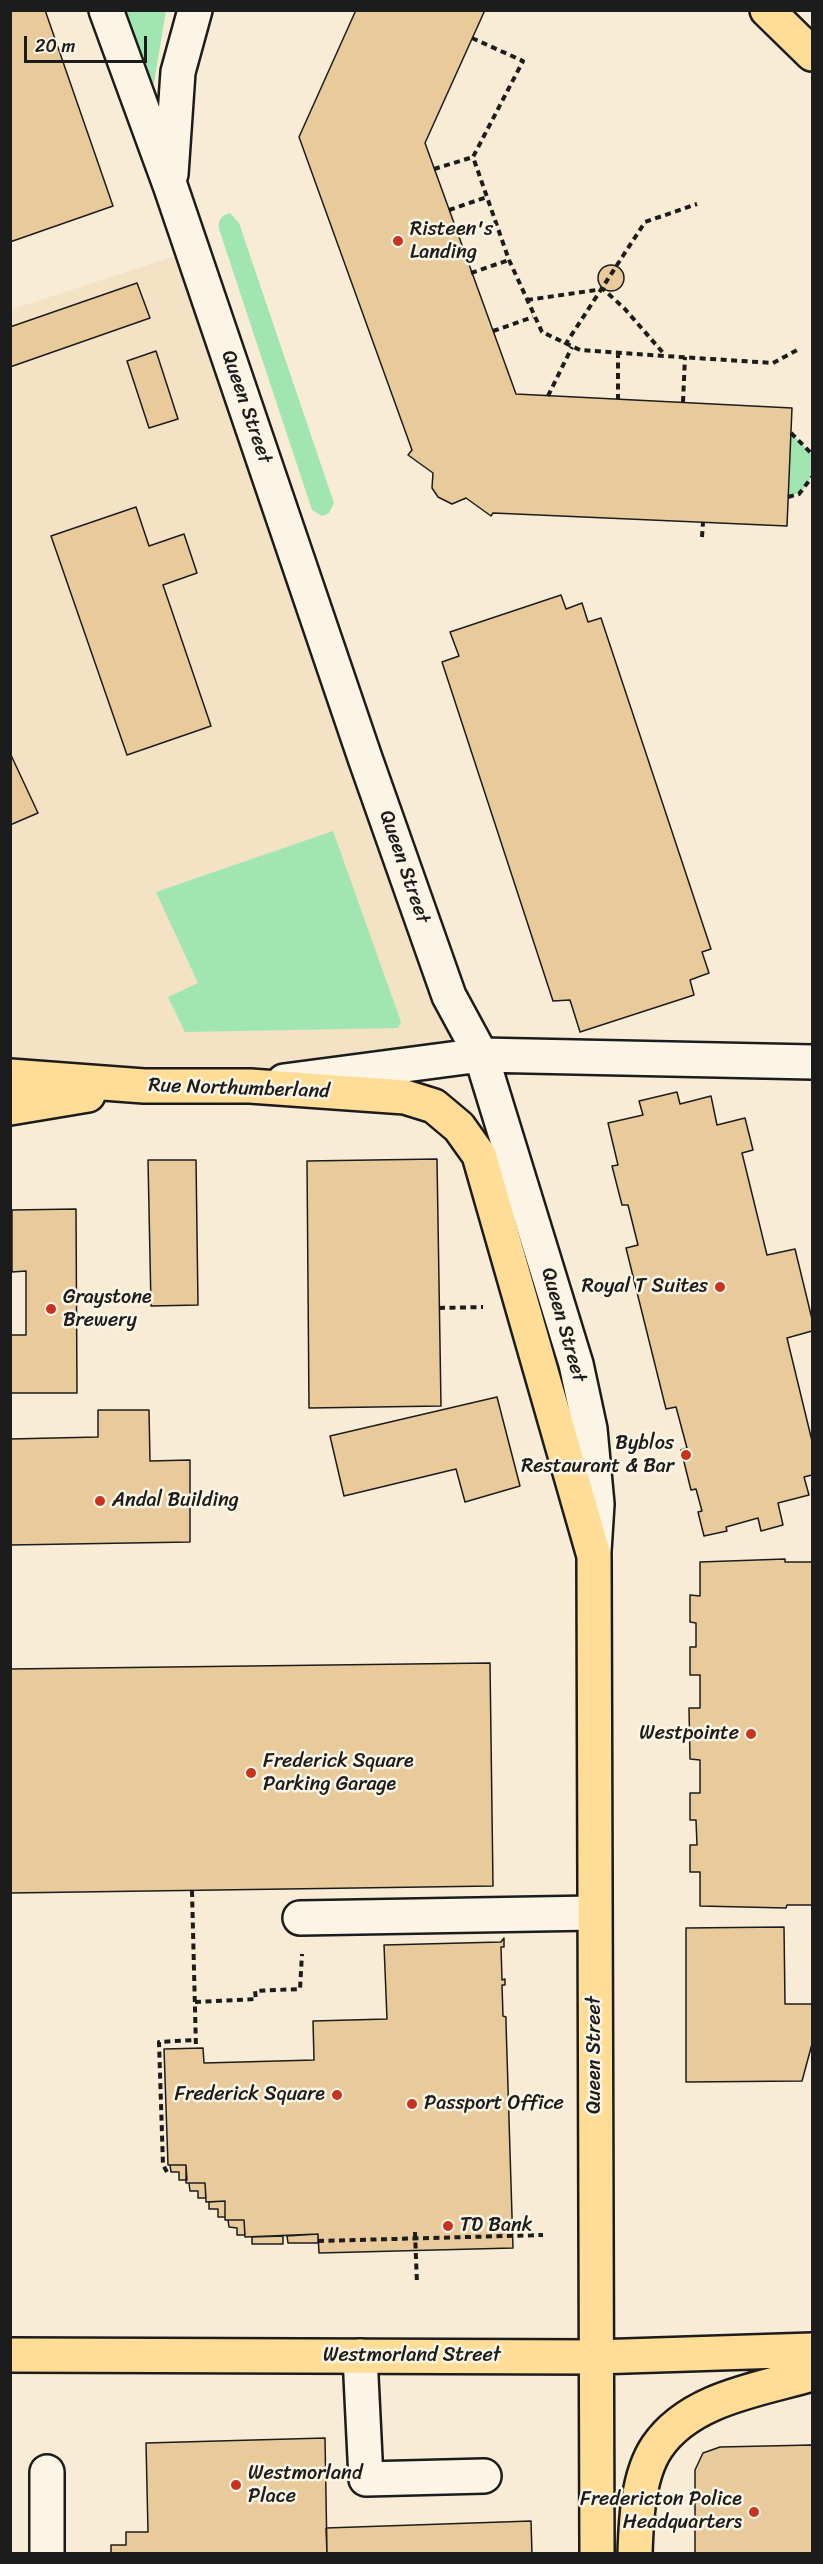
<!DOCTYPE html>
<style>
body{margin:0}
#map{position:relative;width:823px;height:2564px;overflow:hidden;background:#f8ecd6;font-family:Sriracha,sans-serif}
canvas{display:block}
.frame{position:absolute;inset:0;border:12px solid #1c1c1c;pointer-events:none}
.scale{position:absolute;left:24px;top:36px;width:123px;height:27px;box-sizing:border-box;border:3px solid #1c1c1c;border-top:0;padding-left:8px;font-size:18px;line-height:21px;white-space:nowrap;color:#1c1c1c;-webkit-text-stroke:4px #fcf5e5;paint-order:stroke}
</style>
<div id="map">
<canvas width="823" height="2564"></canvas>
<div class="frame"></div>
<div class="scale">20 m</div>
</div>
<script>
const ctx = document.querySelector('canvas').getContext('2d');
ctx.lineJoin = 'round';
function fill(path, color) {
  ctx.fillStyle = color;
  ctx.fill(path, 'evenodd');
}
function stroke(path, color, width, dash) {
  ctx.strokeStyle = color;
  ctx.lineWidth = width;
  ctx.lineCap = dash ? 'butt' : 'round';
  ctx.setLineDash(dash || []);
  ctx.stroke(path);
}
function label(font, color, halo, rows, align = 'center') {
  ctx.font = font + ' Sriracha,sans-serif';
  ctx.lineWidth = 5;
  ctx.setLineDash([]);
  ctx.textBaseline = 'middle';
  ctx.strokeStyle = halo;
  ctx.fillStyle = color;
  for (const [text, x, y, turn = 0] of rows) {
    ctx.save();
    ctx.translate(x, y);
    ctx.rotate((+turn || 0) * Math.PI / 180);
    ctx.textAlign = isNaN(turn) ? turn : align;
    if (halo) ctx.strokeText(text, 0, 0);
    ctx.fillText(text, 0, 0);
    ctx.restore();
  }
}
fill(new Path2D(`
 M 193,250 L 481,1055 L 250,1086 L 11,1076 L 10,310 Z`), '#f3e2c4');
fill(new Path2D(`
 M 126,11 L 166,11 L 154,83 L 150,82 Z
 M 230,213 L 239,223 L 334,503 L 329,513 L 322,516 L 312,510 L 219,229 C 218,219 221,216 230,213 Z
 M 791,433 L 812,454 C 813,474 811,491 788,497 Z
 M 333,831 L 401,1022 L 398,1028 L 185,1032 L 168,997 L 198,983 L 156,892 Z`), '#a1e6b1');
const building = new Path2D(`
 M 10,10 L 45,10 L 113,206 L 10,242 Z
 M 356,10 L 485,10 L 425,143 L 516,394 L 792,408 L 787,526 L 493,513 L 491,516 L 466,498 L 452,504 L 438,497 L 432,488 L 433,473 L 408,455 L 412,450 L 299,137 Z
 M598 278a13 13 0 1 1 26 0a13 13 0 1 1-26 0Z
 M 137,283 L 150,318 L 10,367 L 10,327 Z
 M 156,351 L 178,419 L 149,428 L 127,361 Z
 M 136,507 L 149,546 L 184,534 L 197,573 L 163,585 L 211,726 L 127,755 L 51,536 Z
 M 561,595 L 566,609 L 582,603 L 588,622 L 601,618 L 711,949 L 702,952 L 709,973 L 690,980 L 694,995 L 580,1032 L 570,1000 L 553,1001 L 442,662 L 459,656 L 450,632 Z
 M 10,753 L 38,813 L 10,825 Z
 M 677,1092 L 680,1104 L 711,1096 L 717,1125 L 745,1118 L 753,1150 L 742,1153 L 767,1255 L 795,1249 L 812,1319 L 812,1331 L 787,1338 L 812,1441 L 812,1475 L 804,1477 L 809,1495 L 778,1503 L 783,1525 L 761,1531 L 758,1518 L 726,1527 L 727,1531 L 704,1536 L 698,1512 L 702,1511 L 696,1489 L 691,1490 L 681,1450 L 687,1448 L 676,1407 L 666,1409 L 626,1248 L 638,1245 L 628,1205 L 622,1205 L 612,1166 L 618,1165 L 608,1123 L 643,1115 L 639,1101 Z
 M 437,1159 L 441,1406 L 309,1408 L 307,1161 Z
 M 148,1160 L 196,1160 L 198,1305 L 151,1306 Z
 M 76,1209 L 77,1393 L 10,1393 L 10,1335 L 26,1335 L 26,1271 L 12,1272 L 12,1210 Z
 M 497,1397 L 520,1486 L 465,1502 L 456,1469 L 344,1496 L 330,1436 Z
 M 98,1410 L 149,1410 L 150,1461 L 190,1460 L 190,1542 L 10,1545 L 10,1439 L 98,1437 Z
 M 785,1559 L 785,1562 L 812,1562 L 812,1905 L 787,1905 L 786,1908 L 700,1906 L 700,1872 L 690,1872 L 690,1845 L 697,1845 L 696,1820 L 690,1820 L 690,1793 L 700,1793 L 700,1760 L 690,1759 L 689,1708 L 700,1708 L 700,1675 L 690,1675 L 690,1647 L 696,1647 L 696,1623 L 690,1622 L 690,1595 L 700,1596 L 700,1562 Z
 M 490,1663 L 493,1886 L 10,1893 L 10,1669 Z
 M 784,1927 L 785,2004 L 812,2004 L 812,2044 L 802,2081 L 686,2082 L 686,1928 Z
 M 504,1938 L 504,1947 L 501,1947 L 502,1980 L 505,1979 L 505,1985 L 502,1985 L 503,2016 L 506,2017 L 506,2023 L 513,2248 L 319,2253 L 318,2234 L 245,2237 L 244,2220 L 225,2220 L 225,2201 L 206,2202 L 205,2183 L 186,2183 L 186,2165 L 168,2165 L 164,2049 L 203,2048 L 204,2063 L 314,2060 L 313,2021 L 387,2019 L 384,1945 L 501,1942 Z
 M 170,2165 L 186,2165 L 187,2180 L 179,2180 L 179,2172 L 171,2172 Z
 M 189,2183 L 205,2183 L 206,2198 L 198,2198 L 198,2191 L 190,2191 Z
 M 225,2201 L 225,2217 L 218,2217 L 218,2209 L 209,2209 L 209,2202 Z
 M 228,2220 L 244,2220 L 245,2235 L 237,2235 L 237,2228 L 229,2227 Z
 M 318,2234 L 318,2243 L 288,2243 L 287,2236 Z
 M 283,2236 L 283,2244 L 252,2244 L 252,2237 Z
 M 325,2438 L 327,2554 L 111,2554 L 111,2545 L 126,2545 L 126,2532 L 148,2532 L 146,2443 Z
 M 812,2445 L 812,2554 L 695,2554 L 695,2470 L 703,2453 L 720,2447 Z
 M 531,2521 L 532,2554 L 327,2554 L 326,2528 Z`);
fill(building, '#e8ca9b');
stroke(building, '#1c1c1c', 1.5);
const minor = new Path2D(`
 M 106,10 L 170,185 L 365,758 L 449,996 L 481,1055 L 576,1364 L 590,1429 L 597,1504 L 594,1551
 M 171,174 L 178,72 L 195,10
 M 284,1081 L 481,1055 L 812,1062
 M 300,1918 L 594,1913
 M 360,2356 L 366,2479 L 484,2476
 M 47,2472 L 47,2554`);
const major = new Path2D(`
 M 767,10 L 812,54
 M 10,1076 L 144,1086 L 250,1086 L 405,1097 L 434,1106 L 459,1127 L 479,1155 L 594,1556 L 597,2554
 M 10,1108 L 88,1095
 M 10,2355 L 595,2357 L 812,2350
 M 635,2554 C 636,2520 638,2475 657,2447 C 690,2398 761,2389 812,2374`);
stroke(minor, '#1c1c1c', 38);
stroke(major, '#1c1c1c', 38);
stroke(new Path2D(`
 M 472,38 L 523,61 L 473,157 L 509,260 L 542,332 L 580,350 L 665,356 L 773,363 L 799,349
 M 434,169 L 473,157
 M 449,210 L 487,197
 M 471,273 L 509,260
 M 527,300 L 603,289 L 624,308 L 665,355
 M 493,331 L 533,317
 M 565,345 L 645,222 L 697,204
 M 618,352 L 618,399
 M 548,396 L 572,347
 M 683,402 L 685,357
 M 791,433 L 812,454
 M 788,497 L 799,494 L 812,477
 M 702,537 L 703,522
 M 439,1308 L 483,1307
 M 192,1891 L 196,2048
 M 195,2002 L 256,1999 L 255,1991 L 300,1989 L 302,1954
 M 167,2172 L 163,2165 L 159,2042 L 195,2040
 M 501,2228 L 509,2236
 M 415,2232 L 417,2284
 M 318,2241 L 543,2235`), '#1c1c1c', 4, [6, 4.5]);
stroke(minor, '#fcf5e5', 33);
stroke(major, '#ffdd96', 33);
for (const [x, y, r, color] of [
 [398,241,6,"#c8321e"],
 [720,1287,6,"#c8321e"],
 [51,1309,6,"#c8321e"],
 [686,1455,6,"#c8321e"],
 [100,1501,6,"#c8321e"],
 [751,1734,6,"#c8321e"],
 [251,1773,6,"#c8321e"],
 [337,2095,6,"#c8321e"],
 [412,2104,6,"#c8321e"],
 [448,2226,6,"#c8321e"],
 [236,2485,6,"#c8321e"],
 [754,2512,6,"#c8321e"]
]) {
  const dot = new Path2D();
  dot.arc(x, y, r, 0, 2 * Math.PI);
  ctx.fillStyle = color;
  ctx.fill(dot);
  stroke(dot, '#fcf5e5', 2);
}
label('20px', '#1c1c1c', '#fcf5e5', [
 ["Risteen's",410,230],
 ["Landing",410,253],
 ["Royal T Suites",708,1287,"right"],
 ["Graystone",63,1298],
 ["Brewery",63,1321],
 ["Byblos",674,1444,"right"],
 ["Restaurant & Bar",674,1467,"right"],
 ["Andal Building",112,1501],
 ["Westpointe",739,1734,"right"],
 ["Frederick Square",263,1762],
 ["Parking Garage",263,1785],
 ["Frederick Square",325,2095,"right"],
 ["Passport Office",424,2104],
 ["TD Bank",460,2226],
 ["Westmorland",248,2474],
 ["Place",248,2497],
 ["Fredericton Police",742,2500,"right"],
 ["Headquarters",742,2523,"right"]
], 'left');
label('20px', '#1c1c1c', '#fcf5e5', [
 ["Queen Street",246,407,71],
 ["Queen Street",404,867,71],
 ["Rue Northumberland",239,1089,2],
 ["Queen Street",563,1325,74],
 ["Queen Street",595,2055,-90],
 ["Westmorland Street",412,2356]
]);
</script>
